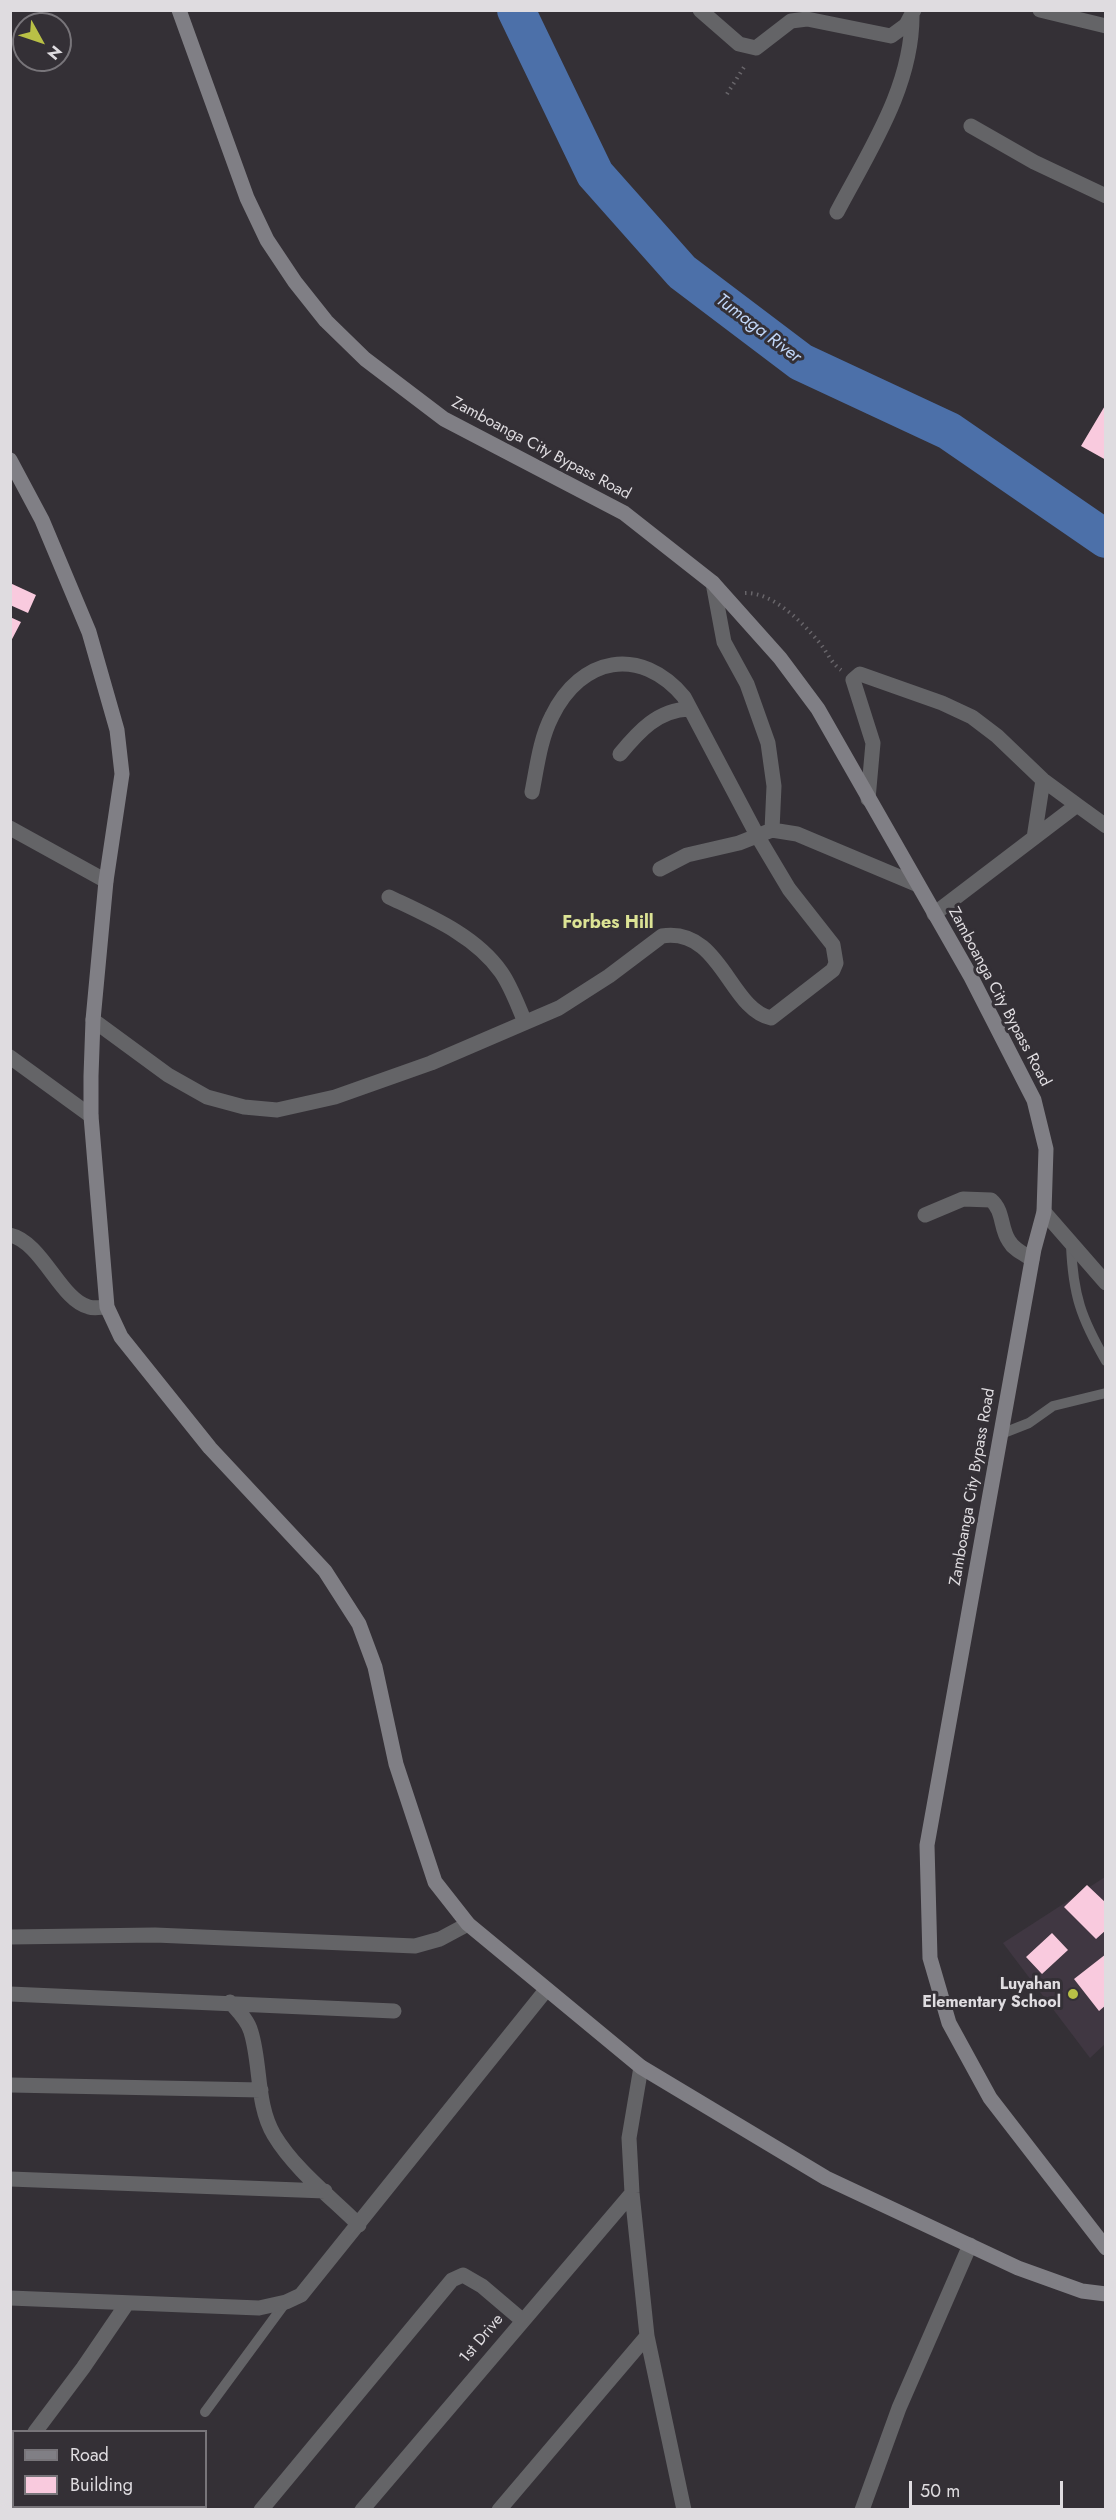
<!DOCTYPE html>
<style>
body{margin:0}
#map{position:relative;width:1116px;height:2520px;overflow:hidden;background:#343036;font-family:Jost,sans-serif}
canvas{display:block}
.frame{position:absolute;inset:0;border:12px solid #dfdce0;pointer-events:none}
.legend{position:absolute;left:12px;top:2430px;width:195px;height:78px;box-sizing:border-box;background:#343036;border:2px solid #78757a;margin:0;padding:8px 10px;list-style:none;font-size:18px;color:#dfdce0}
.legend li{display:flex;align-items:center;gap:12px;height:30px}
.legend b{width:30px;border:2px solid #78757a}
.north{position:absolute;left:12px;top:12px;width:60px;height:60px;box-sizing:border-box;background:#343036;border:2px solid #78757a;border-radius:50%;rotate:130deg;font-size:16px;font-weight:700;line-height:24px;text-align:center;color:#dfdce0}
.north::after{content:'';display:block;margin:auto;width:21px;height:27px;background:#b9c046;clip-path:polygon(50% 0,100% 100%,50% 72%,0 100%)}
.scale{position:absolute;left:909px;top:2481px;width:154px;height:27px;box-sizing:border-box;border:3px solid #dfdce0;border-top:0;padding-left:8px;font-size:18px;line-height:21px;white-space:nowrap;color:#dfdce0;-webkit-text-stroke:4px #343036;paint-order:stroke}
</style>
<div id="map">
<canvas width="1116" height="2520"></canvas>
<div class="frame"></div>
<ul class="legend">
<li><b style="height:8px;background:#807f85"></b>Road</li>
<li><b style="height:16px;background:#f9cade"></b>Building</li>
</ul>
<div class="north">N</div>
<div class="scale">50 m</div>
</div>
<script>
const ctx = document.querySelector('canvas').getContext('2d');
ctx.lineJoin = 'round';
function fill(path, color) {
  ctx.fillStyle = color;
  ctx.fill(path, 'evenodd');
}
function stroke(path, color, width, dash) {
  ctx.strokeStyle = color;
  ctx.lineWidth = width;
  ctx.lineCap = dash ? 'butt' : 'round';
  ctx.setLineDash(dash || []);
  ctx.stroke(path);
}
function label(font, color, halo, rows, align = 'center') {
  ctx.font = font + ' Jost,sans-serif';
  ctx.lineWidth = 6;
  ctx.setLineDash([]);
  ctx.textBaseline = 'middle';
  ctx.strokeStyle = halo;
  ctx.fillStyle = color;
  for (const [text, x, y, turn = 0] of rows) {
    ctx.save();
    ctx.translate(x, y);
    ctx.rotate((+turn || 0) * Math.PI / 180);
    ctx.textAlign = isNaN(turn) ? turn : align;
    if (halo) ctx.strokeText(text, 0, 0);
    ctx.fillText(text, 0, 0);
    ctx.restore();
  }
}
fill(new Path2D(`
 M 1105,1877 L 1105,2044 L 1090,2058 L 1003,1943 Z`), '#403742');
stroke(new Path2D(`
 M 516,10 L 595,174 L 682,272 L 801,362 L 949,431 L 1106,539`), '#4c70a9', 38);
fill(new Path2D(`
 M 1106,404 L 1106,460 L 1081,446 Z
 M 10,583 L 36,595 L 28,613 L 10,605 Z
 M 10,617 L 21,622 L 10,643 Z
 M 1087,1885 L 1106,1903 L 1106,1930 L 1096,1939 L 1064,1907 Z
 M 1052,1933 L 1068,1950 L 1042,1974 L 1026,1957 Z
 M 1106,1954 L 1106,2005 L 1099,2011 L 1074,1979 Z`), '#f9cade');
stroke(new Path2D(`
 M 727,94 L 746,64
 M 745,593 C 772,592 801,621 818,641 C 827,651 830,662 841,670`), '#68656a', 4, [1.5, 4.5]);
stroke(new Path2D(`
 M 1071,1245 C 1073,1295 1081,1318 1106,1361
 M 1001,1434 L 1029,1423 L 1053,1406 L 1106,1393
 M 205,2412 L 286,2302`), '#646467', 10);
stroke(new Path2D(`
 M 700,10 L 739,44 L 756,48 L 791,21 L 807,19 L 891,36 L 906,25 L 914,10
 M 1040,10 L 1106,26
 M 971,126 L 1034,162 L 1106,196
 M 837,212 C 869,151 913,86 912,14
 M 713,583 L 724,642 L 747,684 L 768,743 L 774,786 L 772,830
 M 620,754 C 639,731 658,710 689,709
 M 868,799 L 873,743 L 853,680 L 860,674 L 942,703 L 972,717 L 997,736 L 1043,780 L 1077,805
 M 10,828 L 106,881
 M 1034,838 L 1043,780
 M 660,869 L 687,855 L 739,843 L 772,830 L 797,834 L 916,884
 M 389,897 C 429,916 475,935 501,972 C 511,986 518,1006 525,1022
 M 934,914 L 1077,805 L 1106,826
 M 93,1020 L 168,1075 L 207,1097 L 244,1107 L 277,1110 L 335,1097 L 431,1063 L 559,1008 L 609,976 L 662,936 C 721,927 729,1009 771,1018 L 833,970 L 836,963 L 833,945 L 789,889 L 758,837 L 684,697 C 640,645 581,657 552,716 C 540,739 537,767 532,792
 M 10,1057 L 91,1116
 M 1044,1212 L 1106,1283
 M 925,1215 L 963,1199 L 991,1200 C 1004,1211 1000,1228 1009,1241 C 1014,1250 1024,1254 1032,1259
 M 10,1235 C 42,1242 61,1301 89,1307 C 94,1309 102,1307 107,1307
 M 10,1937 L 155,1935 L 415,1946 L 440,1939 L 468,1924
 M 10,1994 L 394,2011
 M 230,2002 C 238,2011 248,2020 251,2032 C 261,2064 256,2105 274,2135 C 295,2170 331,2197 359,2225
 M 641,2067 L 629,2138 L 632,2193 L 647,2336 L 684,2510
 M 10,2085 L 261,2090
 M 10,2179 L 325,2191
 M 10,2298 L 259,2308 L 286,2302 L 301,2295 L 546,1990
 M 35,2432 L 83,2368 L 126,2305
 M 10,2463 L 14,2459
 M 95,2506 L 98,2510
 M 76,2510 L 80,2506
 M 261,2510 L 452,2280 L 463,2275 L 482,2286 L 522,2320
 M 362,2510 L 632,2193
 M 499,2510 L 647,2336
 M 862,2510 L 899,2408 L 970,2245`), '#646467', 15);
stroke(new Path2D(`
 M 179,10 L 247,198 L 267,240 L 295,282 L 326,321 L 365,359 L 444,419 L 624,513 L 713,583 L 780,658 L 818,709 L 971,977 L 1034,1100 L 1046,1149 L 1044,1212 L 1034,1249 L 927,1845 L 930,1958 L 949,2023 L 990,2098 L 1106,2248
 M 10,460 L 42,520 L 89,632 L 117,730 L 122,774 L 106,881 L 93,1020 L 91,1076 L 91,1116 L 107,1307 L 121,1337 L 210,1448 L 325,1571 L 359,1624 L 375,1667 L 396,1764 L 435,1882 L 468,1924 L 641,2067 L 826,2178 L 1018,2268 L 1082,2291 L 1106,2294`), '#807f85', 15);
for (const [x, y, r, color] of [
 [1073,1994,6,"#b9c046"]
]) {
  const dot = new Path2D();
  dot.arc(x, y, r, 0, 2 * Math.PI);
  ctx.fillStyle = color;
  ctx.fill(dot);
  stroke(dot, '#343036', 2);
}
label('16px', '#dfdce0', '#343036', [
 ["Zamboanga City Bypass Road",541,449,28],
 ["Zamboanga City Bypass Road",999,997,62],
 ["Zamboanga City Bypass Road",973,1487,-80],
 ["1st Drive",482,2339,-50]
]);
label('bold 16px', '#dfdce0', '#343036', [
 ["Luyahan",1061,1985],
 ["Elementary School",1061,2003]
], 'right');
label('italic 18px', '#c1d6f7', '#343036', [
 ["Tumaga River",758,329,37]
]);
label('bold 18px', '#dce395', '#343036', [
 ["Forbes Hill",608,924]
]);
</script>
